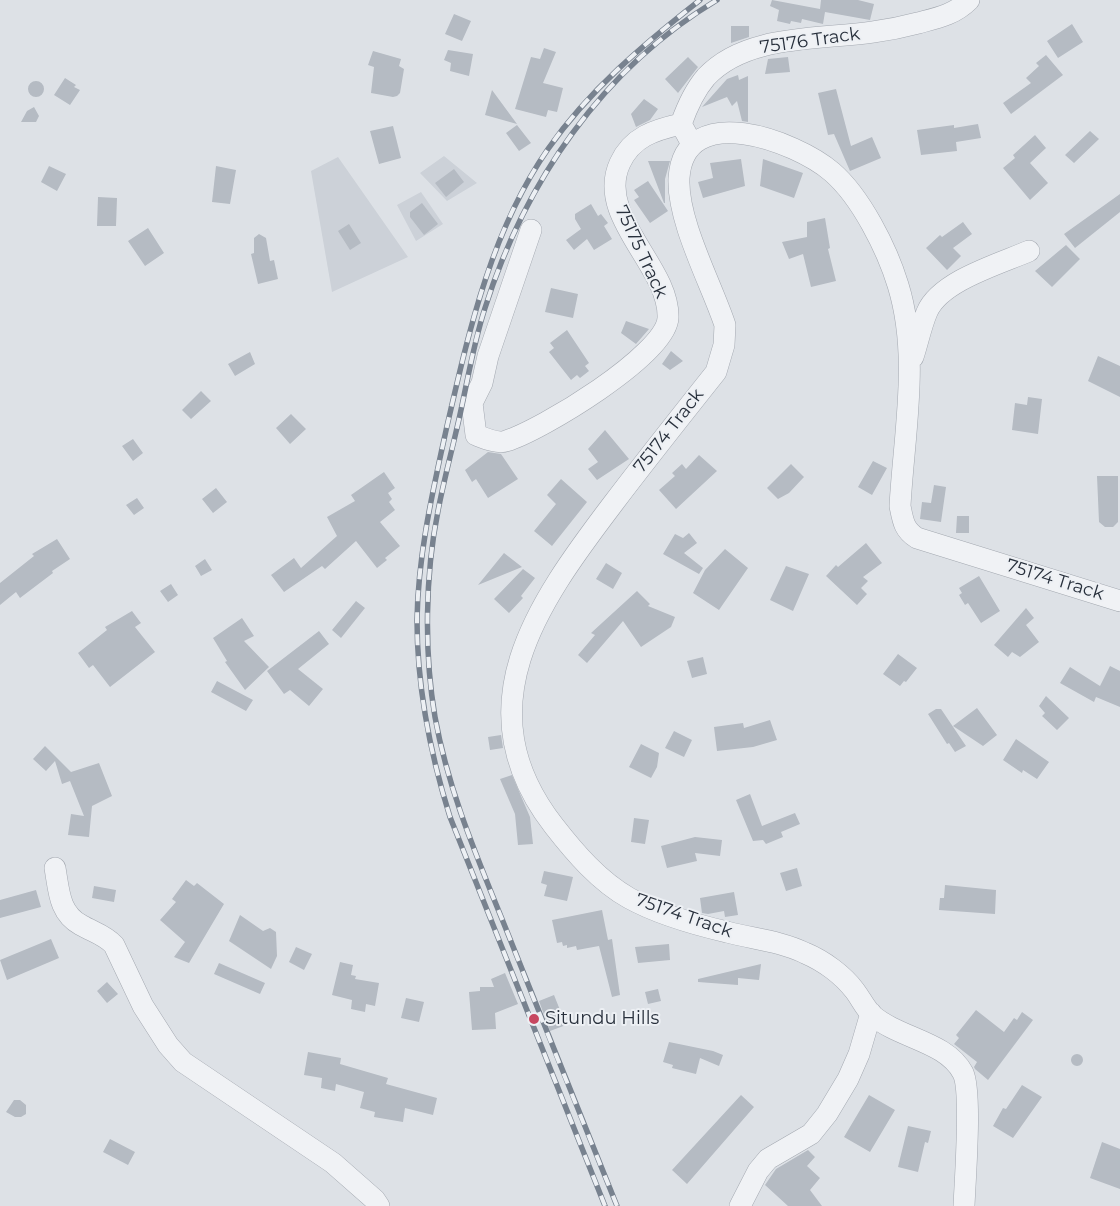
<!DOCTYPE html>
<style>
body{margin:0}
canvas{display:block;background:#dde1e6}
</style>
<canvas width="1120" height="1206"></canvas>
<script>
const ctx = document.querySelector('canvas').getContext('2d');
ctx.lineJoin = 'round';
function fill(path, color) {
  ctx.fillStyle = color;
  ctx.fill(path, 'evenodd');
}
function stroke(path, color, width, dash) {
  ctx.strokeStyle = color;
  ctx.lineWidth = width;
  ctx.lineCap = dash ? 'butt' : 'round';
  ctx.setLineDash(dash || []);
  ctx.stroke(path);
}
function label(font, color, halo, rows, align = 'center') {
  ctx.font = font + ' Montserrat,sans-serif';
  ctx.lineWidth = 4;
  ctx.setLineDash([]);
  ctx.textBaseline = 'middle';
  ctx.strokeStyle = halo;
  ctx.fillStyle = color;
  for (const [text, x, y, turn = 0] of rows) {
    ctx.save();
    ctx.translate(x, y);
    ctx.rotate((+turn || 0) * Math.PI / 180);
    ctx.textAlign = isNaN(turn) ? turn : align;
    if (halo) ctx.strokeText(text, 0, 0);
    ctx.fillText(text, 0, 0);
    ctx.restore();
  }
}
fill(new Path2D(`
 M 444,156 L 477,183 L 447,201 L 420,173 Z
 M 338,157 L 408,257 L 332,292 L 311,171 Z
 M 421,192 L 443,224 L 416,241 L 397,205 Z`), '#ccd1d8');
fill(new Path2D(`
 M 772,0 L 820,9 L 821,0 L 858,0 L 874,4 L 870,20 L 825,12 L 823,24 L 802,19 L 801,23 L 791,21 L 790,24 L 777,21 L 779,10 L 770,6 Z
 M 454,14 L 471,21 L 462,41 L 445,34 Z
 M 1072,24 L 1083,42 L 1058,58 L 1047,41 Z
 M 731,26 L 749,26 L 749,37 L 731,43 Z
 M 544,48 L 556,52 L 543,83 L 563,88 L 557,112 L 548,110 L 546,117 L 515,109 L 531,57 L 540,59 Z
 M 448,50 L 473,54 L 469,76 L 450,71 L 451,63 L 444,60 Z
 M 373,51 L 401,59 L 399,66 L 404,69 L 400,93 L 397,96 L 393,97 L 371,93 L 374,67 L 368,65 Z
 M 1046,55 L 1063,75 L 1011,114 L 1003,103 L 1031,83 L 1026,78 L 1039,66 L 1036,63 Z
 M 688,57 L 698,67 L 678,93 L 665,79 Z
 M 788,57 L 790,72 L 765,74 L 768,59 Z
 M 738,75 L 739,80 L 748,76 L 748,122 L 742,121 L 737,101 L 732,106 L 727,97 L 702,107 L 727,79 Z
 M 65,78 L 76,85 L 74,87 L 80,90 L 70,105 L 54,95 Z
 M28 89a8 8 0 1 1 16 0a8 8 0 1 1-16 0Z
 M 836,89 L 851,146 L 872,137 L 881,158 L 850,171 L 834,134 L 828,135 L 818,93 Z
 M 492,90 L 517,124 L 485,115 Z
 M 644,99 L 658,109 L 650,120 L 636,127 L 631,114 Z
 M 34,107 L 39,116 L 36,122 L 21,122 L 27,111 Z
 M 978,124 L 981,138 L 956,142 L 957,151 L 921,155 L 917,130 L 954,125 L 954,128 Z
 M 517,125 L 531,143 L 519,151 L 506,133 Z
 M 393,126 L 401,158 L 379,164 L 370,131 Z
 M 1090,131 L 1099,139 L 1074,163 L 1065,155 Z
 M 1035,135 L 1046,148 L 1030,163 L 1048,183 L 1030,200 L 1003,168 L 1015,158 L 1013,155 Z
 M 741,159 L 745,186 L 703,198 L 698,182 L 713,178 L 710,163 Z
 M 763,159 L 803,173 L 794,198 L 760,186 Z
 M 648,161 L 670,161 L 665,179 L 665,203 L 664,203 Z
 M 49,166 L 66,174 L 57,191 L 41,182 Z
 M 216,166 L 236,170 L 230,204 L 212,202 Z
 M 454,169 L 464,182 L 446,197 L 435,183 Z
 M 648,181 L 668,211 L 650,223 L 634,200 L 639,197 L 634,190 Z
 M 1120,194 L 1120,212 L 1075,248 L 1064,234 Z
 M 98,197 L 117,198 L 116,226 L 97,226 Z
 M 422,203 L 438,224 L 424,235 L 410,217 L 410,212 Z
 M 591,204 L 598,216 L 601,214 L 608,223 L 604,226 L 612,239 L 594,250 L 587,239 L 574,250 L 566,240 L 581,229 L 575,219 L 575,214 Z
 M 825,218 L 830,248 L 828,249 L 836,281 L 811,287 L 803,254 L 789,259 L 782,242 L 807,237 L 807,222 Z
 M 963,222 L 972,234 L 953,248 L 961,256 L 947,270 L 926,248 L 940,235 L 942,237 Z
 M 349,224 L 361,243 L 350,250 L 338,231 Z
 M 148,228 L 164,253 L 145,266 L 128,241 Z
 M 259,234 L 266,238 L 270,261 L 274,260 L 278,279 L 258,284 L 251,254 L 254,253 L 254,238 Z
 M 1066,245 L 1080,259 L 1052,287 L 1035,271 Z
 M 551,288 L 578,294 L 573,318 L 545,312 Z
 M 626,321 L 649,329 L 636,344 L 621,333 Z
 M 567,330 L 589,363 L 585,366 L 589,371 L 580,378 L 577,375 L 571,380 L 549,352 L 554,348 L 550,343 Z
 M 671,351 L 683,361 L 670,370 L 662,364 Z
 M 250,352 L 255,364 L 235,376 L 228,364 Z
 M 1098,356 L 1120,366 L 1120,397 L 1088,381 Z
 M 201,391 L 211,401 L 191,419 L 182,410 Z
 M 1028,397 L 1042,399 L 1038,434 L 1012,430 L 1015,403 L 1027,405 Z
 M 291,414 L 306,429 L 290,444 L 276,428 Z
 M 605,430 L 629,459 L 597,480 L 588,469 L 598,462 L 588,449 Z
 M 133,439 L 143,453 L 133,461 L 122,446 Z
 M 488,452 L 501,454 L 518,479 L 488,498 L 476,479 L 472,482 L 465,470 Z
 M 699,455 L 717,471 L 676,509 L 659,490 L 675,476 L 672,473 L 682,464 L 686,469 Z
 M 873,461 L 887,468 L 872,495 L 858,487 Z
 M 791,464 L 804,477 L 789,493 L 778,499 L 767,488 Z
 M 384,472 L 395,488 L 388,493 L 392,499 L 389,502 L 395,510 L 380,522 L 400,546 L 385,558 L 387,560 L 377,568 L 356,541 L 325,569 L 322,566 L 284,592 L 271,575 L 294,558 L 301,568 L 337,536 L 327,517 L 355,501 L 351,495 Z
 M 1097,476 L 1118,476 L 1118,522 L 1113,527 L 1105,527 L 1099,522 Z
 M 561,479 L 587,502 L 552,546 L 534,531 L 556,504 L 547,495 Z
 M 934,485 L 946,487 L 941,522 L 920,519 L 922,502 L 931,503 Z
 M 216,488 L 227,502 L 213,513 L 202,499 Z
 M 137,498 L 144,508 L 134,515 L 126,505 Z
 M 957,516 L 969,516 L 969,533 L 956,533 Z
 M 689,533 L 697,543 L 684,553 L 703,568 L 699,574 L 663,554 L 675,534 L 683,538 Z
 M 57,539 L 70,559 L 52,571 L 53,573 L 20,598 L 16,592 L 0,605 L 0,583 L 34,556 L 32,554 Z
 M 866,543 L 882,563 L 863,577 L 868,581 L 861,588 L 867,594 L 857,605 L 826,576 L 836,565 L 838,567 Z
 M 725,549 L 748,568 L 719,610 L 693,593 L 705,570 Z
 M 504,553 L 522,567 L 478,585 Z
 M 205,559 L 212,570 L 201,576 L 195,566 Z
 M 606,563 L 622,573 L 613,589 L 596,579 Z
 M 786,566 L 809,574 L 793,611 L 770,600 Z
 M 523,569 L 535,578 L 521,596 L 523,598 L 509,613 L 494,599 Z
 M 979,576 L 1000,611 L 981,623 L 968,603 L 965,605 L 959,595 L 962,593 L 959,588 Z
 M 171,584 L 178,595 L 168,602 L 160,591 Z
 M 637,591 L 650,604 L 648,606 L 675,617 L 671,627 L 641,647 L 623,621 L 587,663 L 578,655 L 595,635 L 591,633 Z
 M 356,601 L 365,608 L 341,638 L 332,630 Z
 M 1026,608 L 1034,618 L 1026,625 L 1039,642 L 1020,657 L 1012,652 L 1008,657 L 994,645 Z
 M 132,611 L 141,623 L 135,627 L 155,652 L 110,687 L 93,665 L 89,668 L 78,653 L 107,630 L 105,627 Z
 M 242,618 L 254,636 L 244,641 L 269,667 L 245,690 L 225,662 L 227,661 L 213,638 Z
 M 319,631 L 329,644 L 298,669 L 323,689 L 309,706 L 290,690 L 284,694 L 267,671 Z
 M 898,654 L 917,668 L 906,682 L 904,681 L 900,686 L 883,674 Z
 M 703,657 L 707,674 L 692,678 L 687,661 Z
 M 1110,666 L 1120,671 L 1120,707 L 1096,697 L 1094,702 L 1060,683 L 1070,667 L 1100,686 Z
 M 217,681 L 253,700 L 246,711 L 211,692 Z
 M 1046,696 L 1069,718 L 1057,730 L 1042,716 L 1045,713 L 1039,706 Z
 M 977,708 L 997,735 L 983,746 L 953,726 Z
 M 936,709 L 941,709 L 966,746 L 955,752 L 949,743 L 947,744 L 928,714 Z
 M 770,720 L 777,740 L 753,747 L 717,751 L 714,727 L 743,723 L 744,728 Z
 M 674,731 L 692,740 L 684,757 L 665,748 Z
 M 501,735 L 503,748 L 490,750 L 488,737 Z
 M 1016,739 L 1049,762 L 1037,779 L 1023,770 L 1022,773 L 1003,760 Z
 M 641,744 L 659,753 L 657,767 L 651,778 L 629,767 Z
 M 45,746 L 71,772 L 99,763 L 112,796 L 92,806 L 89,837 L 68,835 L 71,814 L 84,816 L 70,781 L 62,784 L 55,761 L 46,771 L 33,759 Z
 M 512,775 L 530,817 L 533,844 L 518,845 L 515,814 L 500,779 Z
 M 750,794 L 762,826 L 795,813 L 800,824 L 781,832 L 783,837 L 766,844 L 763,840 L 753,841 L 736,800 Z
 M 634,818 L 649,820 L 645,844 L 631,842 Z
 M 695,837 L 722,840 L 720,856 L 695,853 L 697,861 L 667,868 L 661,846 Z
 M 797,868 L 802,886 L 786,891 L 780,873 Z
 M 544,871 L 573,877 L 567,901 L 544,896 L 547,885 L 541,883 Z
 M 186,880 L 194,886 L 197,883 L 224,904 L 189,963 L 174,957 L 185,942 L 160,920 L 176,902 L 172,899 Z
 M 945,885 L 996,890 L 995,914 L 939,910 L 940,898 L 944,898 Z
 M 94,886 L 116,890 L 114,902 L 92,898 Z
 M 36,890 L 41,907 L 0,918 L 0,900 Z
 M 734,892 L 738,915 L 725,917 L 724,911 L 708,914 L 702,913 L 700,898 Z
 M 602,910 L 608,940 L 612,939 L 620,995 L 612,997 L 599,946 L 577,950 L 576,946 L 567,948 L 567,945 L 563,946 L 562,942 L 557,943 L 552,920 Z
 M 240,915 L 263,931 L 270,928 L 276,932 L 277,956 L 271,969 L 229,941 Z
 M 51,939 L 59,958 L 7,980 L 0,960 Z
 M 669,944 L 670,960 L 638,963 L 635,947 Z
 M 296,947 L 312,954 L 304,970 L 289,962 Z
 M 340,962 L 353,965 L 351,975 L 356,976 L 355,979 L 379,983 L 375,1006 L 366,1004 L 365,1012 L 351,1009 L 352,1000 L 332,995 Z
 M 219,963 L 265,983 L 260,994 L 214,974 Z
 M 761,964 L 759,980 L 738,978 L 738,985 L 698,982 L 698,979 Z
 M 505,973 L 518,1004 L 495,1013 L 496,1029 L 472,1030 L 469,992 L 480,991 L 480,987 L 494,987 L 491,979 Z
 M 107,982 L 118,994 L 107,1003 L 97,991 Z
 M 658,989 L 661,1001 L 648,1004 L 645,992 Z
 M 554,995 L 566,1025 L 550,1031 L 539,1001 Z
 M 406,998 L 424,1002 L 419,1022 L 401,1018 Z
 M 976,1010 L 1004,1032 L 1014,1018 L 1017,1020 L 1022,1012 L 1033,1020 L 988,1080 L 975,1069 L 974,1067 L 977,1062 L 954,1044 L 959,1038 L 956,1035 Z
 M 669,1042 L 713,1051 L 723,1055 L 719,1066 L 700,1058 L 696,1074 L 672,1068 L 673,1065 L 663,1062 Z
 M 308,1052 L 341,1058 L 340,1064 L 388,1078 L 386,1084 L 437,1098 L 433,1115 L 405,1108 L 403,1122 L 374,1117 L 375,1112 L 360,1108 L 364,1092 L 336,1084 L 335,1091 L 321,1088 L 322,1078 L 304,1075 Z
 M1071 1060a6 6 0 1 1 12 0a6 6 0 1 1-12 0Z
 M 1022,1085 L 1042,1097 L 1013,1138 L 993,1126 L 1003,1108 L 1006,1109 Z
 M 741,1095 L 754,1107 L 687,1184 L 672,1170 Z
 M 869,1095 L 895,1110 L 870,1152 L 844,1137 Z
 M 14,1100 L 20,1100 L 26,1105 L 26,1114 L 21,1117 L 15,1117 L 6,1112 Z
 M 908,1126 L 931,1131 L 928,1143 L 925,1142 L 918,1172 L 898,1167 Z
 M 110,1139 L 135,1152 L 128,1165 L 103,1152 Z
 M 1102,1142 L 1120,1149 L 1120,1189 L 1090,1178 Z
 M 808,1150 L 815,1157 L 807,1166 L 820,1178 L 810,1190 L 822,1206 L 788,1206 L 765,1185 L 776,1169 Z`), '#b5bbc3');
const minor = new Path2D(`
 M 681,124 C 687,107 694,91 706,77 C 746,34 819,40 873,32 C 888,30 903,27 918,23 C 937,18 954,15 969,0
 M 531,230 L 488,356 L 482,383 L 472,403 L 476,435 C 484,438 498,444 506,441 C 540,431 666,355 668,318 C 670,266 595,217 620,163 C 632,137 654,130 681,124 L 692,144
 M 913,357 C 918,342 921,326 927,312 C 940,281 999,264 1029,251
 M 55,868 C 59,891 59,913 81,925 C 93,932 105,935 114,945 L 143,1006 L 168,1045 L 183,1062 L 333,1163 L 375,1200 L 379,1206
 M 740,1206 L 758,1171 L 768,1159 L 811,1134 L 827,1114 L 848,1079 L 859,1054 L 871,1013
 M 964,1206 C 965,1181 972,1091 963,1073 C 946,1041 900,1039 872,1015 C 865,1008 861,999 855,991 C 843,975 824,961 805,953 C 781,941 753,939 727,932 C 697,925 656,913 629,898 C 599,881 575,853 554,826 C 462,708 537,604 612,505 C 646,460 681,416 716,372 L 724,345 L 725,325 C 711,283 677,221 679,178 C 684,99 796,141 832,172 C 861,197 887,249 898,285 C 920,356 904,433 900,506 C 903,521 904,530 917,538 L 1120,601`);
stroke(minor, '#a3a8b0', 22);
stroke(minor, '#f0f2f5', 21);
const rail = new Path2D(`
 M 605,1206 L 450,817 C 430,753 417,687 417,620 C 418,554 433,490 447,426 C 469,331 491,231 548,149 C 589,90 644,44 700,0
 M 617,1206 C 581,1117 545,1028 510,939 C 481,866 449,795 435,717 C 424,653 425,575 438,511 C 443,484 450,458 456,432 C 466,391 472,348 485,308 C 525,182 602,69 717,0`);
stroke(rail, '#78828f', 5.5);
stroke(rail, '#edf0f4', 4, [11]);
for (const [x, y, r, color] of [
 [534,1019,6,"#c74760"]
]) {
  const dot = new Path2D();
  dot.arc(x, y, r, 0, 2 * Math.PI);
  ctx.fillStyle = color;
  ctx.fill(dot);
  stroke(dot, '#edf0f4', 2);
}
label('18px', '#28303c', '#edf0f4', [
 ["75176 Track",810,41,-8],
 ["75175 Track",641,252,65],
 ["75174 Track",669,431,-52],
 ["75174 Track",1055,580,17],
 ["75174 Track",684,916,19]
]);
label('18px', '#28303c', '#edf0f4', [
 ["Situndu Hills",545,1019]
], 'left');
</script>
